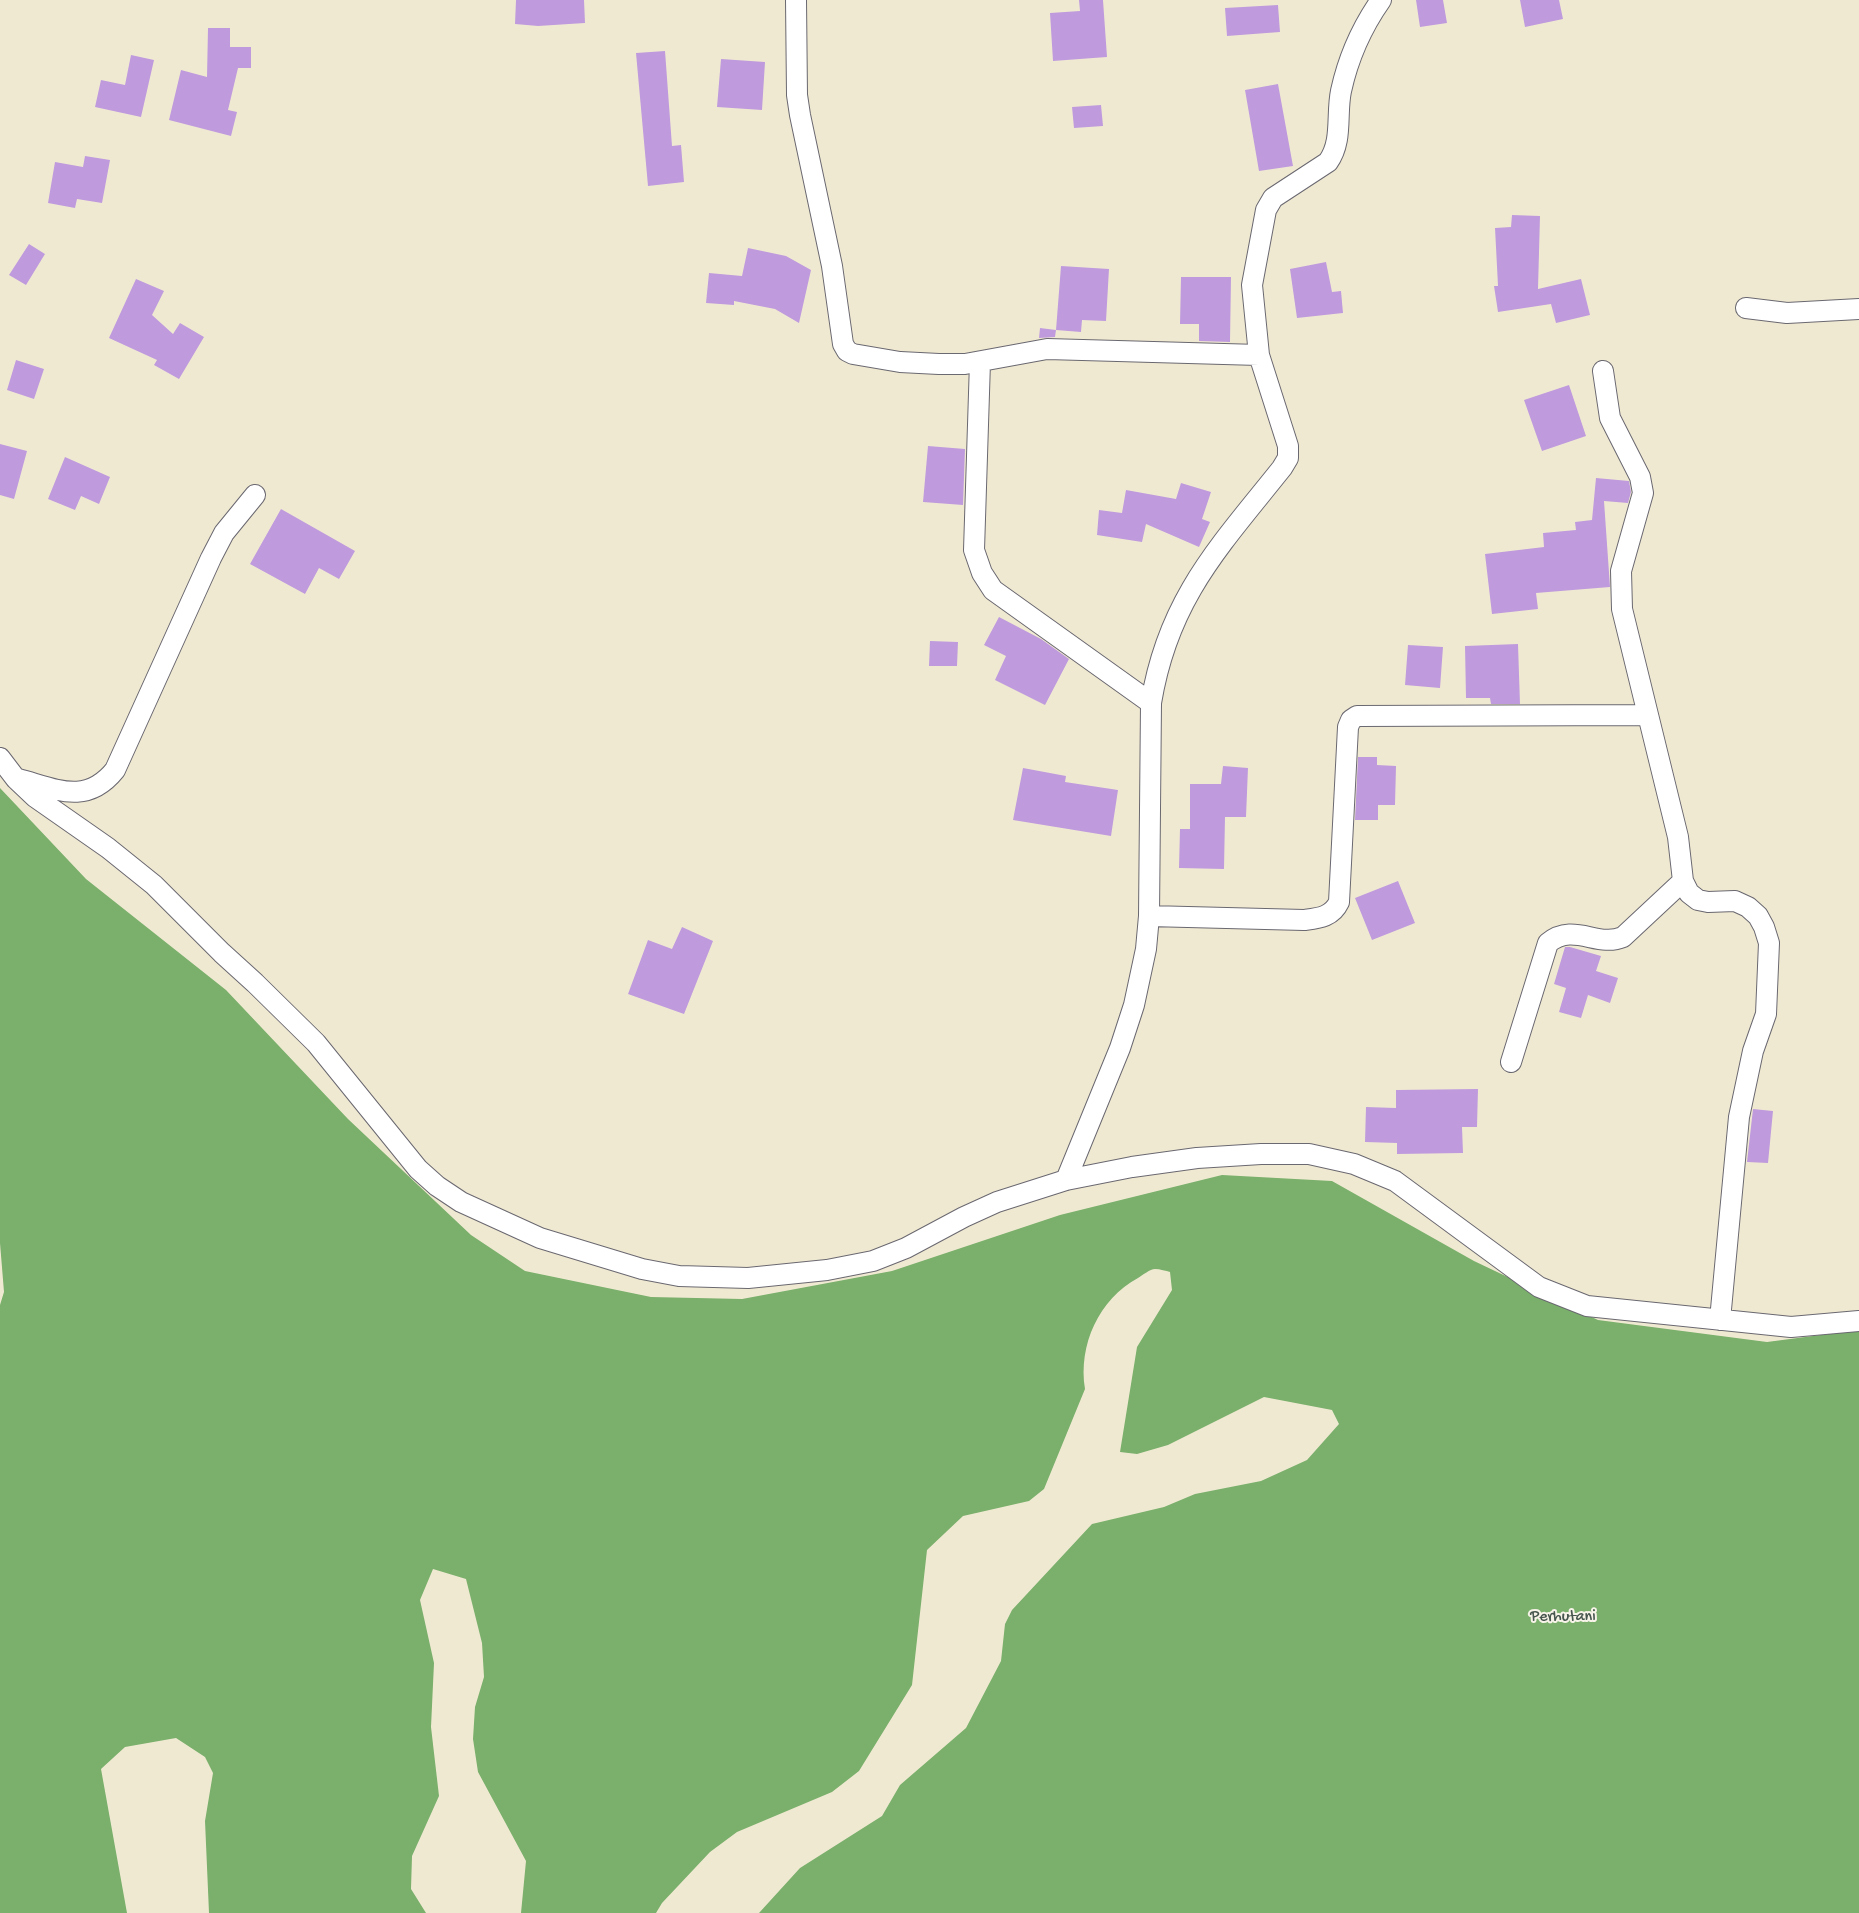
<!DOCTYPE html>
<style>
body{margin:0}
canvas{display:block;background:#f0e9d2}
</style>
<canvas width="1859" height="1913"></canvas>
<script>
const ctx = document.querySelector('canvas').getContext('2d');
ctx.lineJoin = 'round';
function fill(path, color) {
  ctx.fillStyle = color;
  ctx.fill(path, 'evenodd');
}
function stroke(path, color, width, dash) {
  ctx.strokeStyle = color;
  ctx.lineWidth = width;
  ctx.lineCap = dash ? 'butt' : 'round';
  ctx.setLineDash(dash || []);
  ctx.stroke(path);
}
function label(font, color, halo, rows, align = 'center') {
  ctx.font = font + ' "Gochi Hand",sans-serif';
  ctx.lineWidth = 4;
  ctx.setLineDash([]);
  ctx.textBaseline = 'middle';
  ctx.strokeStyle = halo;
  ctx.fillStyle = color;
  for (const [text, x, y, turn = 0] of rows) {
    ctx.save();
    ctx.translate(x, y);
    ctx.rotate((+turn || 0) * Math.PI / 180);
    ctx.textAlign = isNaN(turn) ? turn : align;
    if (halo) ctx.strokeText(text, 0, 0);
    ctx.fillText(text, 0, 0);
    ctx.restore();
  }
}
fill(new Path2D(`
 M 0,788 L 86,879 L 226,990 L 348,1119 L 471,1235 L 525,1271 L 651,1297 L 742,1299 L 892,1271 L 1060,1215 L 1222,1175 L 1332,1181 L 1474,1261 L 1598,1320 L 1767,1342 L 1859,1330 L 1859,1913 L 759,1913 L 800,1868 L 882,1816 L 900,1785 L 966,1728 L 1001,1661 L 1005,1624 L 1012,1610 L 1092,1524 L 1164,1507 L 1195,1494 L 1261,1481 L 1307,1460 L 1339,1424 L 1332,1410 L 1264,1397 L 1168,1445 L 1137,1454 L 1120,1452 L 1137,1347 L 1172,1290 L 1170,1272 C 1166,1271 1160,1269 1155,1269 C 1150,1269 1143,1275 1138,1278 C 1099,1299 1078,1345 1085,1389 L 1044,1489 L 1029,1501 L 963,1516 L 927,1550 L 912,1685 L 859,1771 L 832,1792 L 737,1832 L 710,1852 L 662,1903 L 656,1913 L 521,1913 L 526,1861 L 478,1772 L 473,1739 L 475,1707 L 484,1677 L 482,1643 L 466,1579 L 433,1569 L 420,1600 L 434,1663 L 431,1727 L 439,1796 L 412,1856 L 411,1889 L 426,1913 L 209,1913 L 205,1821 L 213,1773 L 205,1757 L 176,1738 L 125,1747 L 101,1769 L 127,1913 L 0,1913 L 0,1305 L 4,1292 L 0,1243 Z`), '#7ab06c');
fill(new Path2D(`
 M 516,0 L 584,0 L 585,23 L 538,26 L 515,24 Z
 M 1079,0 L 1103,0 L 1107,57 L 1053,61 L 1050,13 L 1080,11 Z
 M 1416,0 L 1443,0 L 1447,23 L 1420,27 Z
 M 1520,0 L 1559,0 L 1563,19 L 1525,27 Z
 M 1278,5 L 1280,32 L 1227,36 L 1225,8 Z
 M 208,28 L 230,28 L 230,47 L 251,47 L 251,68 L 238,68 L 228,110 L 237,112 L 231,136 L 169,120 L 181,70 L 207,77 Z
 M 665,51 L 672,146 L 681,145 L 684,182 L 648,186 L 636,53 Z
 M 131,55 L 154,60 L 141,117 L 95,107 L 101,80 L 125,85 Z
 M 721,59 L 765,62 L 762,110 L 717,107 Z
 M 1278,84 L 1293,166 L 1259,171 L 1245,90 Z
 M 1101,105 L 1103,126 L 1074,128 L 1072,107 Z
 M 85,156 L 110,160 L 102,203 L 77,199 L 75,208 L 48,203 L 55,162 L 83,167 Z
 M 1512,215 L 1540,216 L 1538,289 L 1581,279 L 1590,315 L 1556,323 L 1551,304 L 1498,312 L 1494,286 L 1498,286 L 1495,228 L 1511,227 Z
 M 29,244 L 45,254 L 26,285 L 9,275 Z
 M 748,248 L 786,256 L 811,270 L 799,323 L 775,309 L 734,301 L 734,305 L 706,303 L 709,273 L 742,276 Z
 M 1326,262 L 1332,292 L 1341,291 L 1343,313 L 1297,318 L 1290,269 Z
 M 1061,266 L 1109,269 L 1106,321 L 1082,320 L 1081,332 L 1056,330 Z
 M 1181,277 L 1231,277 L 1230,342 L 1199,341 L 1199,324 L 1180,324 Z
 M 136,279 L 164,291 L 152,315 L 173,334 L 180,323 L 204,337 L 179,379 L 154,365 L 157,360 L 109,338 Z
 M 1040,328 L 1056,330 L 1055,337 L 1039,338 Z
 M 16,360 L 44,369 L 34,399 L 7,390 Z
 M 1569,385 L 1586,436 L 1542,451 L 1524,400 Z
 M 0,444 L 27,451 L 14,499 L 0,495 Z
 M 928,446 L 965,449 L 963,505 L 923,502 Z
 M 65,457 L 110,477 L 99,504 L 81,496 L 75,510 L 48,499 Z
 M 1596,478 L 1629,481 L 1631,492 L 1628,503 L 1604,501 L 1610,587 L 1536,593 L 1538,609 L 1492,614 L 1485,554 L 1544,547 L 1543,533 L 1576,530 L 1575,522 L 1592,520 Z
 M 1181,483 L 1211,492 L 1202,519 L 1210,522 L 1199,547 L 1146,524 L 1142,542 L 1097,535 L 1099,510 L 1122,513 L 1126,490 L 1176,499 Z
 M 281,509 L 355,551 L 339,579 L 319,568 L 305,594 L 250,564 Z
 M 999,617 L 1041,639 L 1069,659 L 1045,705 L 995,680 L 1006,656 L 984,645 Z
 M 930,641 L 958,642 L 957,666 L 929,666 Z
 M 1518,644 L 1520,704 L 1491,704 L 1490,698 L 1466,698 L 1465,646 Z
 M 1408,645 L 1443,647 L 1440,688 L 1405,685 Z
 M 1358,757 L 1377,757 L 1377,765 L 1396,766 L 1395,805 L 1378,805 L 1378,820 L 1355,820 Z
 M 1223,766 L 1248,768 L 1246,817 L 1225,817 L 1224,869 L 1179,868 L 1180,829 L 1190,829 L 1190,784 L 1221,784 Z
 M 1023,768 L 1066,776 L 1065,782 L 1118,790 L 1111,836 L 1013,820 Z
 M 1398,881 L 1415,923 L 1372,940 L 1355,898 Z
 M 682,927 L 713,941 L 684,1014 L 628,994 L 648,940 L 672,949 Z
 M 1565,947 L 1570,947 L 1601,956 L 1596,971 L 1618,978 L 1610,1003 L 1588,995 L 1581,1018 L 1559,1012 L 1566,988 L 1554,984 Z
 M 1478,1089 L 1477,1127 L 1462,1127 L 1463,1153 L 1397,1154 L 1397,1143 L 1365,1142 L 1366,1107 L 1396,1108 L 1396,1090 Z
 M 1753,1109 L 1773,1111 L 1768,1163 L 1747,1162 Z`), '#bf9bdd');
const minor = new Path2D(`
 M 796,0 L 797,95 L 800,115 L 832,266 L 843,344 L 847,351 L 853,354 L 900,362 L 939,364 L 965,364 L 1047,349 L 1259,355 L 1252,285 L 1266,210 L 1273,198 L 1328,162 C 1343,141 1336,115 1341,91 C 1348,59 1362,27 1381,0
 M 1746,308 L 1787,313 L 1859,309
 M 980,362 L 974,550 L 982,573 L 993,590 L 1151,703
 M 1603,371 L 1610,418 L 1640,477 L 1643,493 L 1621,571 L 1622,609 L 1678,837 L 1683,881 L 1689,893 L 1698,900 L 1708,902 L 1735,901 L 1748,907 L 1758,916 L 1764,927 L 1769,943 L 1766,1014 L 1753,1051 L 1739,1117 L 1720,1320
 M 0,758 L 16,779 L 35,797 L 108,848 L 154,885 L 222,953 L 255,983 L 316,1043 L 418,1169 L 437,1186 L 461,1202 L 540,1238 L 642,1269 L 679,1276 L 748,1278 L 827,1270 L 873,1261 L 906,1248 L 964,1217 L 997,1202 L 1066,1180 L 1132,1167 L 1197,1158 L 1261,1154 L 1309,1154 L 1354,1164 L 1395,1181 L 1539,1287 L 1587,1306 L 1791,1327 L 1859,1321
 M 18,779 C 56,789 86,806 115,770 L 211,558 L 224,533 L 255,495
 M 1149,916 L 1304,920 C 1319,918 1332,917 1339,902 L 1348,727 L 1351,720 L 1357,716 L 1647,715
 M 1511,1062 L 1548,943 C 1574,922 1597,948 1623,937 L 1683,881
 M 1066,1180 L 1120,1048 L 1134,1005 L 1146,949 L 1149,916 L 1151,703 C 1168,599 1219,547 1282,468 L 1288,458 L 1288,446 L 1259,355`);
stroke(minor, '#6a6870', 22);
stroke(minor, '#fff', 20);
label('16px', '#46554e', '#f7f3e8', [
 ["Perhutani",1563,1618]
]);
</script>
